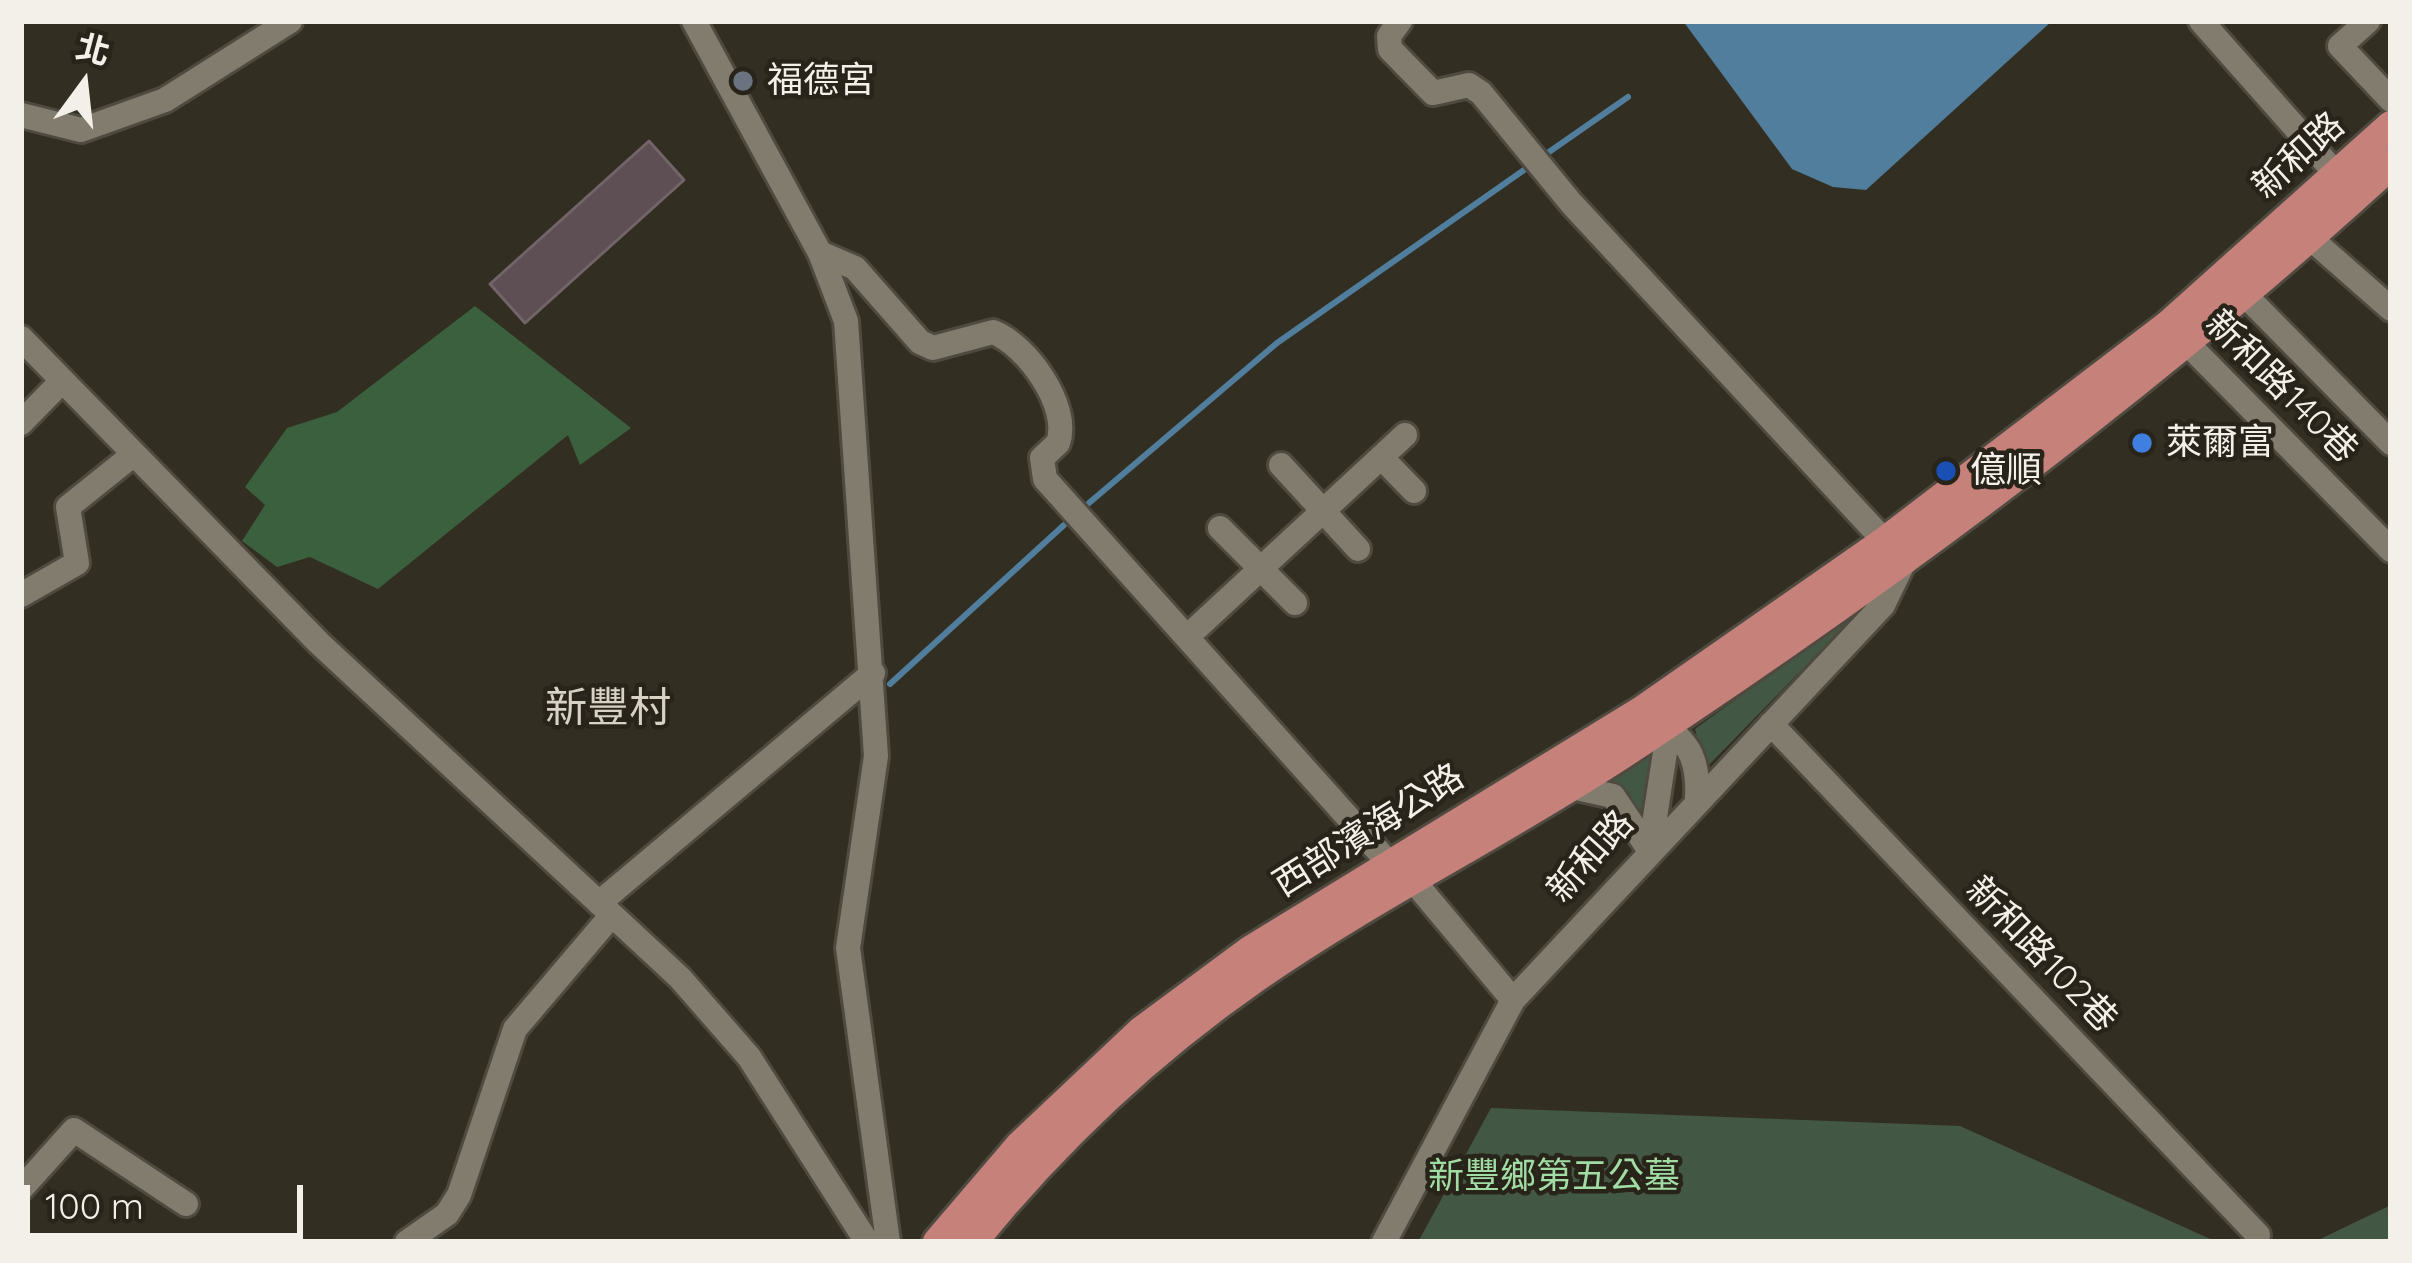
<!DOCTYPE html>
<meta charset="utf-8">
<style>
body{margin:0}
#map{position:relative;width:2412px;height:1263px;overflow:hidden;background:#322e22;font-family:Quicksand,"Noto Sans TC",sans-serif}
canvas{display:block}
.frame{position:absolute;inset:0;border:24px solid #f3f0e9;pointer-events:none}
.north{position:absolute;left:24px;top:24px;width:120px;height:120px;-webkit-text-stroke:9px #282419;paint-order:stroke;rotate:15deg;font-size:33px;font-weight:700;line-height:48px;text-align:center;color:#f3f0e9}
.north::after{content:'';display:block;margin:auto;width:42px;height:54px;background:#f3f0e9;clip-path:polygon(50% 0,100% 100%,50% 72%,0 100%)}
.scale{position:absolute;left:24px;top:1185px;width:279px;height:54px;box-sizing:border-box;border:6px solid #f3f0e9;border-top:0;padding-left:15px;font-size:36px;line-height:42px;white-space:nowrap;color:#f3f0e9;-webkit-text-stroke:9px #282419;paint-order:stroke}
</style>
<div id="map">
<canvas width="2412" height="1263"></canvas>
<div class="frame"></div>
<div class="north">北</div>
<div class="scale">100 m</div>
</div>
<script>
const ctx = document.querySelector('canvas').getContext('2d');
ctx.lineJoin = 'round';
function fill(path, color) {
  ctx.fillStyle = color;
  ctx.fill(path, 'evenodd');
}
function stroke(path, color, width, dash) {
  ctx.strokeStyle = color;
  ctx.lineWidth = width;
  ctx.lineCap = dash ? 'butt' : 'round';
  ctx.setLineDash(dash || []);
  ctx.stroke(path);
}
function label(font, color, halo, rows, align = 'center') {
  ctx.font = font + ' Quicksand,"Noto Sans TC",sans-serif';
  ctx.lineWidth = 9;
  ctx.setLineDash([]);
  ctx.textBaseline = 'middle';
  ctx.strokeStyle = halo;
  ctx.fillStyle = color;
  for (const [text, x, y, turn = 0] of rows) {
    ctx.save();
    ctx.translate(x, y);
    ctx.rotate((+turn || 0) * Math.PI / 180);
    ctx.textAlign = isNaN(turn) ? turn : align;
    if (halo) ctx.strokeText(text, 0, 0);
    ctx.fillText(text, 0, 0);
    ctx.restore();
  }
}
fill(new Path2D(`
 M 1864,606 L 1705,769 L 1695,729 Z
 M 1651,755 L 1641,812 L 1609,783 Z
 M 1491,1108 L 1960,1126 L 2217,1242 L 1418,1242 Z
 M 2391,1205 L 2391,1242 L 2314,1242 Z`), '#435844');
fill(new Path2D(`
 M 475,306 L 631,428 L 580,465 L 568,435 L 378,589 L 310,557 L 277,567 L 242,541 L 265,505 L 245,487 L 287,428 L 337,412 Z`), '#3b603e');
fill(new Path2D(`
 M 1683,21 L 2052,21 L 1866,190 L 1833,187 L 1792,169 Z`), '#517e9d');
stroke(new Path2D(`
 M 1549,152 L 1628,97
 M 1089,503 L 1277,343 L 1524,170
 M 890,684 L 1064,525`), '#517e9d', 6);
const building = new Path2D(`
 M 649,141 L 684,180 L 525,323 L 490,284 Z`);
fill(building, '#5e4f54');
stroke(building, '#736469', 3);
const minor = new Path2D(`
 M 694,21 L 820,253 L 846,321 L 876,756 L 848,948 L 888,1242
 M 2201,21 L 2346,185
 M 2368,21 L 2340,46 L 2391,100
 M 21,115 L 81,130 L 165,100 L 290,21
 M 2309,237 L 2391,309
 M 820,253 L 855,268 L 920,342 L 933,348 L 993,332 C 1027,345 1071,407 1058,443 L 1042,458 L 1045,479 L 1388,862 L 1412,879 L 1513,1000
 M 2244,294 L 2391,443
 M 2174,330 L 2391,550
 M 21,338 L 319,643 L 680,978 L 749,1057 L 867,1242
 M 21,423 L 62,381
 M 1381,457 L 1414,491
 M 1281,465 L 1358,549
 M 1220,528 L 1295,603
 M 21,595 L 77,563 L 68,507 L 134,454
 M 1187,637 L 1405,435
 M 1654,718 C 1688,740 1699,757 1697,798
 M 1771,724 L 2258,1235
 M 1572,787 L 1613,796 L 1650,851
 M 1650,850 L 1671,713
 M 599,903 L 873,673
 M 21,1189 L 74,1130 L 186,1204
 M 407,1242 L 447,1214 L 459,1195 L 515,1029 L 611,916
 M 1384,1242 L 1513,1000 L 1883,605 L 1904,562 L 1571,203 L 1481,93 L 1469,85 L 1433,93 L 1390,49 L 1389,36 L 1400,21`);
const major = new Path2D(`
 M 938,1242 L 1020,1146 L 1142,1031 L 1250,951 L 1642,711 L 1886,541 L 2169,325 L 2391,126
 M 972,1242 C 1055,1140 1148,1052 1256,977 C 1376,894 1507,830 1628,750 C 1897,573 2154,381 2391,164`);
stroke(minor, '#4e4a40', 30);
stroke(major, '#4e4a40', 36);
stroke(minor, '#827c6f', 24);
stroke(major, '#c6817a', 30);
for (const [x, y, r, color] of [
 [743,81,12,"#6b7280"],
 [2142,443,12,"#3f7fe0"],
 [1946,471,12,"#1a4fb4"]
]) {
  const dot = new Path2D();
  dot.arc(x, y, r, 0, 2 * Math.PI);
  ctx.fillStyle = color;
  ctx.fill(dot);
  stroke(dot, '#282419', 4.5);
}
label('36px', '#f3f0e9', '#282419', [
 ["福德宮",767,81],
 ["萊爾富",2166,443],
 ["億順",1970,471]
], 'left');
label('36px', '#f3f0e9', '#282419', [
 ["新和路",2299,156,-42],
 ["新和路140巷",2281,387,45],
 ["西部濱海公路",1369,831,-32],
 ["新和路",1591,857,-48],
 ["新和路102巷",2041,955,46]
]);
label('36px', '#a0dca4', '#282419', [
 ["新豐鄉第五公墓",1554,1177]
]);
label('42px', '#d8d2c4', '#282419', [
 ["新豐村",608,709]
]);
</script>
